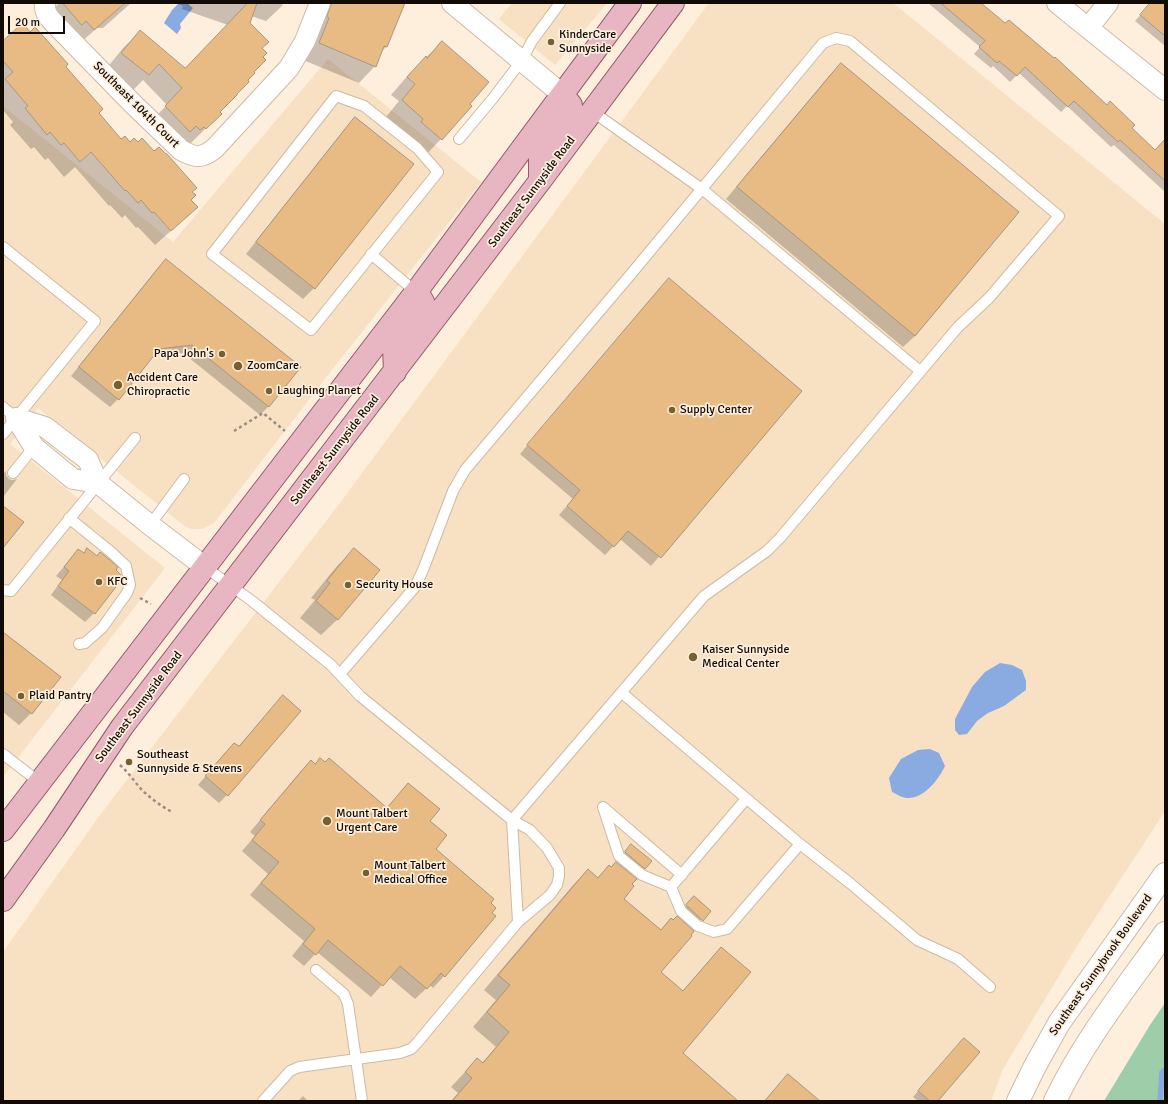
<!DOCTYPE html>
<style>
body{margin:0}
#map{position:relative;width:1168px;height:1104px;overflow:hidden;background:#feeedc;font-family:Signika,sans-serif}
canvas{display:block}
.frame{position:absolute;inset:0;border:4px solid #120b05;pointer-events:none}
.scale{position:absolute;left:8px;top:16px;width:57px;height:18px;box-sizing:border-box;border:2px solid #120b05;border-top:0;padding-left:5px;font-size:12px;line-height:14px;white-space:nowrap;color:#120b05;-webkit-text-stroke:3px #feeedc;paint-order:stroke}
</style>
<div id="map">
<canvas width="1168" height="1104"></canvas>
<div class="frame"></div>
<div class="scale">20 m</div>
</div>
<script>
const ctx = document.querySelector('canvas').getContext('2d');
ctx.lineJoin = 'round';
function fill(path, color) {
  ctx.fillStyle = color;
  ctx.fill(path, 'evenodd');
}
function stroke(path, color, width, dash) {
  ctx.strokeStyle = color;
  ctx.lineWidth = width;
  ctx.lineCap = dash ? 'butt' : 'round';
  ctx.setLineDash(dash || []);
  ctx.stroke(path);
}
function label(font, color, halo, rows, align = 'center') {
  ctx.font = font + ' Signika,sans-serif';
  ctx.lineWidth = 3.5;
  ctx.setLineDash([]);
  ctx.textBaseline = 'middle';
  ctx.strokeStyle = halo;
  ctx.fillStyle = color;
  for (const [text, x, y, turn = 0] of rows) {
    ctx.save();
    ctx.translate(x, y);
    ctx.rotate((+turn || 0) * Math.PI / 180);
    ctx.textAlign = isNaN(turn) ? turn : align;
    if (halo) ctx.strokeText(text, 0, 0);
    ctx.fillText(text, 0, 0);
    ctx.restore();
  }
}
fill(new Path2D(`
 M 512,3 L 607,3 L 555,65 L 499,19 Z
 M 709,3 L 893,3 L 1165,224 L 1165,811 L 1077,946 L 1003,1069 L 991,1101 L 3,1101 L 3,952 L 100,815 L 340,503 Z
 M 328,59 L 481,182 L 331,371 L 214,523 L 202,529 L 191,529 L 182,524 L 38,408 L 10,444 L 165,568 L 3,777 L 3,106 L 173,242 Z`), '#f8e0c3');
fill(new Path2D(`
 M 1165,1003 L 1165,1101 L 1104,1101 L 1150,1025 Z`), '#9dcea9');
fill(new Path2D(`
 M 179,3 L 187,3 L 193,8 L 180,24 L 181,28 L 177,34 L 164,23 L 172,10 Z
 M 1000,663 L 1012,665 L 1022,670 L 1026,681 L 1026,690 L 1004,706 L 988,713 L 977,721 L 967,734 L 959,735 L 955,730 L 955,719 L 972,687 L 985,672 Z
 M 930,749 L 939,753 L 945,766 C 939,779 924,799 907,798 C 903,798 896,794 892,792 L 889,778 L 901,759 L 918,750 Z`), '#89abe2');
fill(new Path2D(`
 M 59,3 L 131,3 L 103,28 L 97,28 L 79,44 L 52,21 L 59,14 L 54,8 Z
 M 175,3 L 283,3 L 282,6 L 266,21 L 251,16 L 249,23 L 261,48 L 253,72 L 219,112 L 220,114 L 190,144 L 188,142 L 184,145 L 150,122 L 167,105 L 143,80 L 133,90 L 106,69 L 124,47 L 140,32 L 185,69 L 228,25 L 182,9 L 183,6 Z
 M 323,3 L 404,3 L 386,47 L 381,52 L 375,66 L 359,83 L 303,60 Z
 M 928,3 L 980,3 L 1131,128 L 1154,151 L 1165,147 L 1165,192 L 1114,145 L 1111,147 L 1067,106 L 1061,112 L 1019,73 L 1010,82 L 993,66 L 991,68 L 974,54 L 980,47 Z
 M 1151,3 L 1165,3 L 1165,46 L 1135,21 Z
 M 3,42 L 64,67 L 97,113 L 121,140 L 130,143 L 191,192 L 190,200 L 181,222 L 155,245 L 138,227 L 136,228 L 125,215 L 122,218 L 110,205 L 109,206 L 75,167 L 64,177 L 48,158 L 45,160 L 34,147 L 31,149 L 10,125 L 13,122 L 3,110 Z
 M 442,42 L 441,139 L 425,156 L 386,117 L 399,101 L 391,95 L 409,74 Z
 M 841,64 L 1018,212 L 915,336 L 903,347 L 726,199 L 830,75 Z
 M 355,119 L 314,288 L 303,299 L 246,254 L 344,130 Z
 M 166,260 L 300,368 L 268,407 L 260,415 L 183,353 L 151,357 L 118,399 L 110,407 L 71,376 L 157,269 Z
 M 660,288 L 800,391 L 651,566 L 620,539 L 605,555 L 559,515 L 573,499 L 520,454 Z
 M 6,471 L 6,475 L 9,479 L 12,480 L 17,479 L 3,497 L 3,474 Z
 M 78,550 L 83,554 L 87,550 L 94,613 L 85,622 L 51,595 L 62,580 L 56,576 Z
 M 354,550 L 338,619 L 321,635 L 300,618 L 315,600 L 311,598 L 337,566 Z
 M 3,633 L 59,677 L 31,713 L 19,725 L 3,712 Z
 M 283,697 L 227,795 L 219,803 L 198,785 L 226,752 L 238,747 Z
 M 311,761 L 387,808 L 409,784 L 429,821 L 434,850 L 444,976 L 433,988 L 430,985 L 415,999 L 389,977 L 371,997 L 317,952 L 304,966 L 292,956 L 304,941 L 250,895 L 268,874 L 242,851 L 255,836 L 250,832 L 300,772 Z
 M 629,847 L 644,868 L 642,871 L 623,855 Z
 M 609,866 L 631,885 L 622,899 L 660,972 L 682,992 L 707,963 L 721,948 L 681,1053 L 737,1101 L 451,1101 L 458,1093 L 451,1087 L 477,1059 L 482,1063 L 496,1047 L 473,1027 L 496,1000 L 484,990 L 574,884 L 588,870 L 597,878 Z
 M 694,898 L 709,911 L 699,922 L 684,908 Z
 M 959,1045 L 937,1101 L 918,1101 L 913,1097 Z
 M 788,1075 L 818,1101 L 764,1101 Z
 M 303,1096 L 308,1101 L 298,1101 Z`), '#0003');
stroke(new Path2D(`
 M 1160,1101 L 1162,1072 L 1165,1070`), '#89abe2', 5.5);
const building = new Path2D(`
 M 63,3 L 125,3 L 94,30 L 86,21 L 82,25 Z
 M 248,3 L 257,3 L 250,23 L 269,42 L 262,48 L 267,53 L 263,57 L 266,60 L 254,72 L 255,73 L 248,80 L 249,82 L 237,94 L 237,95 L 220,112 L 222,114 L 206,129 L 204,127 L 200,130 L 196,126 L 190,132 L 165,106 L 182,88 L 159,64 L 149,75 L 121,53 L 140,30 L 185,68 Z
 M 332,3 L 405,3 L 387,47 L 384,46 L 376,67 L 319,43 L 329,18 L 327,17 Z
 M 941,3 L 981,3 L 1005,23 L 1009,20 L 1054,58 L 1055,57 L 1107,105 L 1110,101 L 1135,125 L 1132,128 L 1155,150 L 1165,139 L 1165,181 L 1120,140 L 1118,142 L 1074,101 L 1068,107 L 1025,67 L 1017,76 L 999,61 L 997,63 L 979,47 L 985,41 Z
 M 1150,3 L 1165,3 L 1165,36 L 1140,15 Z
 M 23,23 L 30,32 L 35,27 L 68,64 L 66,67 L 103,109 L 99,113 L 121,139 L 125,136 L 130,142 L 134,138 L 138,142 L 142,138 L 154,151 L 159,147 L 166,154 L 167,154 L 197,188 L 192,192 L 196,195 L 191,200 L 198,207 L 171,231 L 154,212 L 152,213 L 141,200 L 138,203 L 126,190 L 125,191 L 91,152 L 80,162 L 64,143 L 61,145 L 50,132 L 47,135 L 25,108 L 28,106 L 5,79 L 13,72 L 3,61 L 3,41 Z
 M 442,41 L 489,82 L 470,104 L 472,106 L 442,140 L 421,122 L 423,119 L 402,100 L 415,84 L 407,77 L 426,56 L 427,58 Z
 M 841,63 L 1019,212 L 915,336 L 737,187 Z
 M 355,117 L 414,164 L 315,289 L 256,242 Z
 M 166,259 L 301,367 L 269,407 L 192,345 L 159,349 L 119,400 L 79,367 Z
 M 669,278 L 802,391 L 661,558 L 628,531 L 614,547 L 567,506 L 580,490 L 527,445 Z
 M 3,506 L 24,522 L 3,548 Z
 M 87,548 L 97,556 L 100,552 L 110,560 L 118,567 L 116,570 L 121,575 L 122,579 L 95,614 L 58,586 L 69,571 L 64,567 L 78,549 L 84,553 Z
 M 354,548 L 380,570 L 338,620 L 316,601 L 330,583 L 327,581 Z
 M 3,632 L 61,677 L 32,714 L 3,691 Z
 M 283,695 L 301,711 L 228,796 L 205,776 L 234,743 L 239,746 Z
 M 320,758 L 325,762 L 329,758 L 387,808 L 408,783 L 440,809 L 430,821 L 447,835 L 436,849 L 494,899 L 491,903 L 496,908 L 492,913 L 496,916 L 445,977 L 441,973 L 427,989 L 400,966 L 383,986 L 328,940 L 316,955 L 303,944 L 315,929 L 261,883 L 279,862 L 252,840 L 265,824 L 260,820 L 311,760 L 315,764 Z
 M 631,844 L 652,861 L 645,869 L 625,852 Z
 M 616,862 L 637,879 L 632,884 L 634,886 L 624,899 L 661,930 L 671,918 L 673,920 L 677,916 L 694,931 L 691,935 L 692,936 L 661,972 L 683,991 L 721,947 L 751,972 L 683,1053 L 738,1101 L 452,1101 L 472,1078 L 465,1072 L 477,1058 L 483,1063 L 509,1032 L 487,1012 L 510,985 L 498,975 L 588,869 L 598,878 L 609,865 L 611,867 Z
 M 694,896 L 711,911 L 703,921 L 686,905 Z
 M 964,1038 L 980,1052 L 938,1101 L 930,1101 L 918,1091 Z
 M 788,1074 L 820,1101 L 765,1101 Z`);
fill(building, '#e8bb84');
stroke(building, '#a89681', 1);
const service = new Path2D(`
 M 336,96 L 364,106 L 417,148 L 438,172 L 311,330 L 212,254 Z
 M 593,112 L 702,189 L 920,371
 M 459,139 L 494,97 L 522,60 L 532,41 L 560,3
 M 3,247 L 95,321 L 3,434
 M 371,254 L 416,292
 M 3,407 L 16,418
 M 13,473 L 34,447
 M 69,518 L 111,552 L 126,566 L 130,585 L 127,593 L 102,628 L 85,643 L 79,644
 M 150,525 L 184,479
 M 205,567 L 252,601 L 331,665 L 360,696 L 512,820 L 530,830 L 547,848 L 559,868 L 559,876 L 557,885 L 550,895 L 518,922 L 417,1043 L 411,1049 L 400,1053 L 299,1067 L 290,1071 L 263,1101
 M 3,590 L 11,591 L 135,438
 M 340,674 L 415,587 L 423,570 L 453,491 L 465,470 L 631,274 L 823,43 L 836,38 L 850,41 L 1059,216 L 989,298 L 958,327 L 780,538 L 767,551 L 704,596 L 512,820 L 518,922
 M 622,693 L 800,844 L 851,884 L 917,940 L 958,959 L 990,987
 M 3,754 L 39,782
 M 603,807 L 619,856 L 642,875 L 671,887 L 681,911 L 698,926 L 714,932 L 727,929 L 800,844
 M 603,807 L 682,875
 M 671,887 L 746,799
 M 316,970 L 344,994 L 348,1004 L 362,1101`);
const minor = new Path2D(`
 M 45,3 C 44,10 48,17 53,22 L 132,103 L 181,150 C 195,158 202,159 215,148 L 289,68 L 305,41 L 320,3
 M 452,3 L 563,95
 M 1057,3 L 1165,90
 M 1089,27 L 1108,3
 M 16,418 L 45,427 L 88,460 L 98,483 L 150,525 L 205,567
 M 16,418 L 34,447 L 73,479 L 98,483`);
const secondary = new Path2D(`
 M 1018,1101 L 1034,1068 L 1059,1023 L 1165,874
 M 1055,1101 C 1084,1040 1126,988 1165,933`);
const primary = new Path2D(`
 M 540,181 L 540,152 L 571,112 L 571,105 L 563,95
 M 395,372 L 394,347 C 400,339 423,314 424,306 C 424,300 419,296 416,292
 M 3,830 L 416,292 L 630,3
 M 3,900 L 54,829 L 122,727 L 540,181 L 673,3`);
stroke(service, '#cdbaa4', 12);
stroke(minor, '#cdbaa4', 22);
stroke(secondary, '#cdbaa4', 24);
stroke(primary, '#935a66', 24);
stroke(new Path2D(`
 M 234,431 L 263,413 L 285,431
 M 140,598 L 151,604
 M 120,765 C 128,772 134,781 141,789 C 150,798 161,806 172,812`), '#9a8e81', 2.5, [3, 3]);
stroke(service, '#fff', 10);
stroke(minor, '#fff', 20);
stroke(secondary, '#fff', 22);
stroke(primary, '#e8b6c2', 22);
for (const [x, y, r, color] of [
 [551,42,4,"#756130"],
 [222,354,4,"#756130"],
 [238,366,5,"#756130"],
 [118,385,5,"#756130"],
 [269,391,4,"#756130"],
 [672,410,4,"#756130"],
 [99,582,4,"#756130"],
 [348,585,4,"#756130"],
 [693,657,5,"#756130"],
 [21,696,4,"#756130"],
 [129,762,4,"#756130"],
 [327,821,5,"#756130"],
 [366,873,4,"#756130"]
]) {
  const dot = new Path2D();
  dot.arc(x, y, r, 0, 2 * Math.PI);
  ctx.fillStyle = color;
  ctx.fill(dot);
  stroke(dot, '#feeedc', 1.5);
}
label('12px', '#120b05', '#feeedc', [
 ["KinderCare",559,35],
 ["Sunnyside",559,49],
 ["Papa John's",214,354,"right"],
 ["ZoomCare",247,366],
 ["Accident Care",127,378],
 ["Chiropractic",127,392],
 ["Laughing Planet",277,391],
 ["Supply Center",680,410],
 ["KFC",107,582],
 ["Security House",356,585],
 ["Kaiser Sunnyside",702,650],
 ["Medical Center",702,664],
 ["Plaid Pantry",29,696],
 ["Southeast",137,755],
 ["Sunnyside & Stevens",137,769],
 ["Mount Talbert",336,814],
 ["Urgent Care",336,828],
 ["Mount Talbert",374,866],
 ["Medical Office",374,880]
], 'left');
label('12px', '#120b05', '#feeedc', [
 ["Southeast 104th Court",136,105,45],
 ["Southeast Sunnyside Road",532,192,-53],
 ["Southeast Sunnyside Road",335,450,-52],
 ["Southeast Sunnyside Road",139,707,-53],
 ["Southeast Sunnybrook Boulevard",1101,965,-55]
]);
</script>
